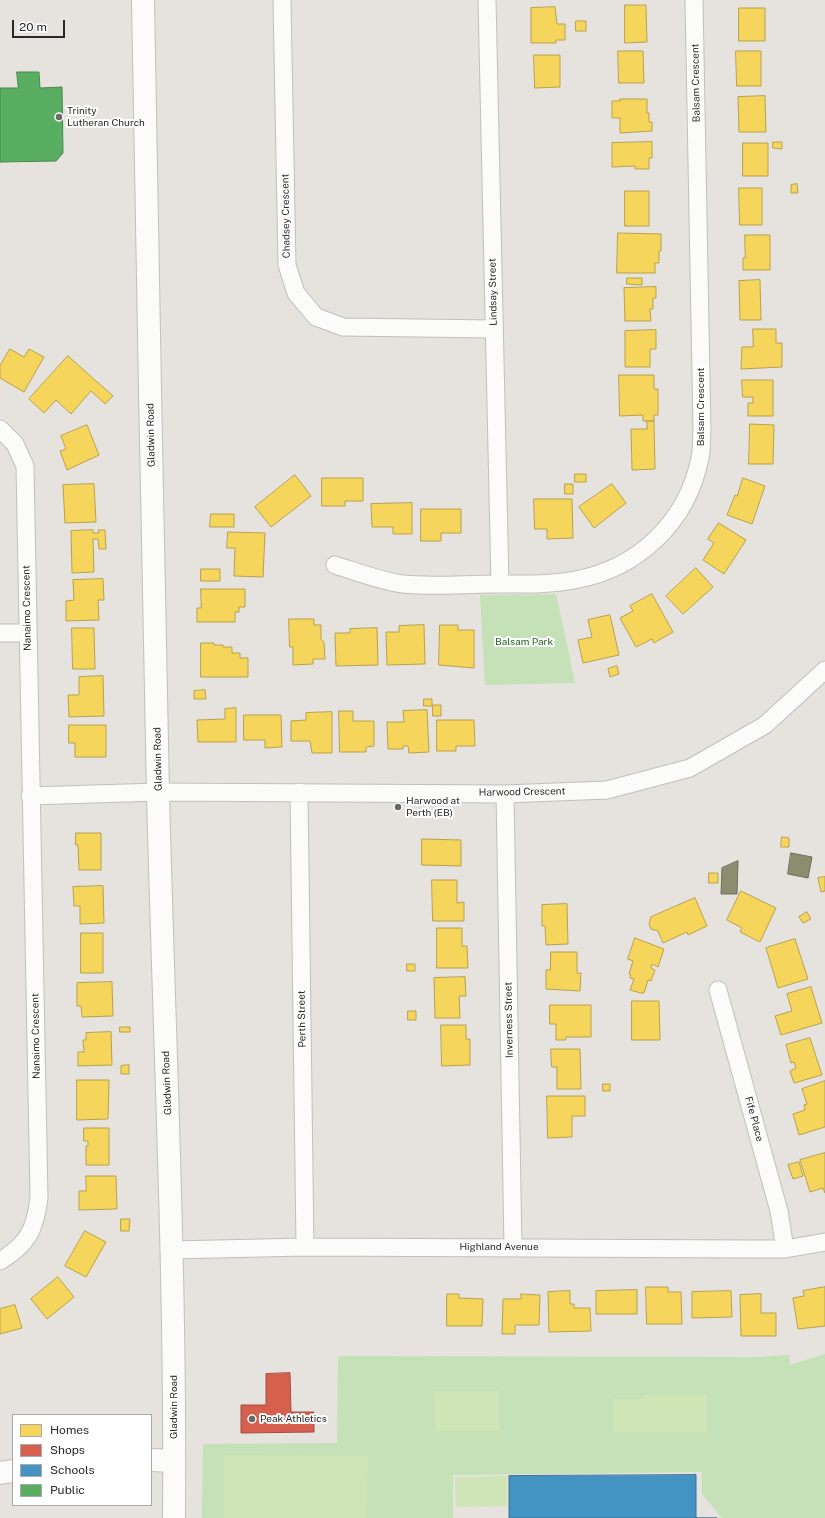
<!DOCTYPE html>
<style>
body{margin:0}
#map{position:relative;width:825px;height:1518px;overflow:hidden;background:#e6e3de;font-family:"Public Sans",sans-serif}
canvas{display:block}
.legend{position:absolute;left:12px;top:1414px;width:140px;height:92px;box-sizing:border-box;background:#fff;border:1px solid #a9a9a9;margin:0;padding:5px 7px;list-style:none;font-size:12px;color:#282828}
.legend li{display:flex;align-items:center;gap:8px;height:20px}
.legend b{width:20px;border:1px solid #a9a9a9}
.scale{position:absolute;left:12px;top:20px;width:53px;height:18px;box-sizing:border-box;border:2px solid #282828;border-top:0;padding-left:5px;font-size:12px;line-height:14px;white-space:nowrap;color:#282828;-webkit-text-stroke:3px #fff;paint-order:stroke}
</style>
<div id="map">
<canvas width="825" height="1518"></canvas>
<ul class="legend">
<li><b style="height:11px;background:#f6d55c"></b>Homes</li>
<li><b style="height:11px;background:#d6604d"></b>Shops</li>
<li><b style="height:11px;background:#4393c3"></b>Schools</li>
<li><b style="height:11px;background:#5aae61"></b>Public</li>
</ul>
<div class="scale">20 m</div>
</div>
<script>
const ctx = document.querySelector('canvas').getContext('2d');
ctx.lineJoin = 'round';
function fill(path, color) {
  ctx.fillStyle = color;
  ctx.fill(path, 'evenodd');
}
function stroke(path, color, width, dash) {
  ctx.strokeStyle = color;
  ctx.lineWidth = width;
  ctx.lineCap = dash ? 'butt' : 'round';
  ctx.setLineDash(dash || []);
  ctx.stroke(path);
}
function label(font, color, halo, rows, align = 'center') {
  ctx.font = font + ' "Public Sans",sans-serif';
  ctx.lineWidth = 4;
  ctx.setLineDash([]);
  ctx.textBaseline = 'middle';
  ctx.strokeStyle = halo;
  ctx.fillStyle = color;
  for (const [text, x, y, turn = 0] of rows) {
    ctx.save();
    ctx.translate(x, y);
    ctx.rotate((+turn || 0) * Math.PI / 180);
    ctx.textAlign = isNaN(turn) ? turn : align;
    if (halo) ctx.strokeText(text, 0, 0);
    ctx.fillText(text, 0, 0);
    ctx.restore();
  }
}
fill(new Path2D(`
 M 556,594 L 575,683 L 485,685 L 480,595 Z
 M 825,1354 L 825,1518 L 722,1518 L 702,1494 L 702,1472 L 453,1475 L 453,1518 L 202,1518 L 203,1444 L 337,1443 L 338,1356 L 758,1357 L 789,1355 L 790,1365 Z`), '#c5e1b7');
fill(new Path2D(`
 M 434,1391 L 499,1391 L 499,1431 L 435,1431 Z
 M 644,1395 L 707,1395 L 707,1432 L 613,1432 L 613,1399 L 643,1399 Z
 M 224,1455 L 368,1456 L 367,1518 L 224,1518 Z
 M 507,1476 L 507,1506 L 456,1507 L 455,1477 Z`), '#cfe5b5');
const homes = new Path2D(`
 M 625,5 L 646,5 L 647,42 L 625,43 Z
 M 555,7 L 557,24 L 565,24 L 565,40 L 556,40 L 556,43 L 531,43 L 531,8 Z
 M 739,8 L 765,8 L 765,41 L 739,41 Z
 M 576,21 L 586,21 L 586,31 L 576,31 Z
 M 618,51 L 643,51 L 644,83 L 619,83 Z
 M 736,51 L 761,51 L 761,86 L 737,86 Z
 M 534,55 L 560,55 L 560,87 L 535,88 Z
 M 765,96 L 766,132 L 739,132 L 738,97 Z
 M 620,99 L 647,99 L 647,113 L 649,113 L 649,122 L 652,122 L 652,131 L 620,133 L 620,118 L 612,118 L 612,101 L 620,101 Z
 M 652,142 L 652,158 L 649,158 L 649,169 L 635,169 L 635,166 L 612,167 L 612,143 Z
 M 773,142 L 782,142 L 782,149 L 773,148 Z
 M 743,143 L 768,143 L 768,176 L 743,176 Z
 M 797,184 L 798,193 L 791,193 L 791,185 Z
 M 739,188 L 762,188 L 762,225 L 740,225 Z
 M 625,191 L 649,191 L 649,226 L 625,226 Z
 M 618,233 L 661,234 L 661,251 L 659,251 L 659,263 L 655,263 L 655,273 L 617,273 Z
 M 745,235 L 770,235 L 770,270 L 743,270 L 743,258 L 745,258 Z
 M 627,278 L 642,278 L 642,285 L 627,284 Z
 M 760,280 L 761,320 L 740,320 L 739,281 Z
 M 656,287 L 656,298 L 653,298 L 653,309 L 650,309 L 651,321 L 625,321 L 624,288 Z
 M 753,329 L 776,329 L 776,343 L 782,343 L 782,367 L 741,369 L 742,347 L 753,347 Z
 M 656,330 L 656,349 L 650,349 L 650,367 L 625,367 L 625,331 Z
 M 10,349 L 24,357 L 29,349 L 44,357 L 24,392 L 0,378 L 0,366 Z
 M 68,356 L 113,396 L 105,404 L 91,391 L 71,414 L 56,400 L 44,413 L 29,399 Z
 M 619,375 L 654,375 L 654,389 L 658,389 L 658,415 L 654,415 L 654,421 L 643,421 L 643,415 L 620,416 Z
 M 742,380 L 773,380 L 773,416 L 748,416 L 748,403 L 753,403 L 753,397 L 743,397 Z
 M 647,421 L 654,421 L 655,469 L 632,470 L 631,429 L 647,429 Z
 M 750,424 L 774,425 L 773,464 L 749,464 Z
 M 87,425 L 99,455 L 67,470 L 60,451 L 66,449 L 61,436 Z
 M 575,474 L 586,474 L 586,482 L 575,482 Z
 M 295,475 L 311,496 L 271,527 L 255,507 Z
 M 322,478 L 363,478 L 363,501 L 345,501 L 345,506 L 322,506 Z
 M 743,478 L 765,486 L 752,524 L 727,515 L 735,495 L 737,496 Z
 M 94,484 L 96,522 L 65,523 L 63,485 Z
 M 565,484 L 573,484 L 573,494 L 565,494 Z
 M 612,484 L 626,503 L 594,528 L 579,507 Z
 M 534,499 L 572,499 L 573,538 L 547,539 L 547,529 L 535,529 Z
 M 412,503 L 412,534 L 393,534 L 393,527 L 372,527 L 371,504 Z
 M 421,509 L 461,509 L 461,533 L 441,533 L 441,541 L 421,541 Z
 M 211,514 L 234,514 L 234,527 L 210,527 Z
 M 719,523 L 746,540 L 724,574 L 703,560 L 714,543 L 708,539 Z
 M 93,530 L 93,533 L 99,533 L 98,530 L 105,530 L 106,549 L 99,549 L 98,539 L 93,539 L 94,572 L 72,573 L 71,531 Z
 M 228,532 L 265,533 L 263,577 L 234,576 L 235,548 L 227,548 Z
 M 696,568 L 713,587 L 683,614 L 666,596 Z
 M 201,569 L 220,569 L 220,581 L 201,581 Z
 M 103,579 L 104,600 L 98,600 L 99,620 L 66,621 L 66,601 L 74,600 L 73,580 Z
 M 201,589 L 245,589 L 245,607 L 239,607 L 239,612 L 235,612 L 235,622 L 197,622 L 197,608 L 201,608 Z
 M 652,594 L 673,632 L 654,643 L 652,639 L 636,647 L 620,618 L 633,611 L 630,606 Z
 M 610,615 L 619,655 L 583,663 L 578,640 L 592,637 L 588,620 Z
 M 289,619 L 314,619 L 314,625 L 321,625 L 321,639 L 324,642 L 325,659 L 313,659 L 313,664 L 293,665 L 293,647 L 290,647 Z
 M 424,625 L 425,664 L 387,665 L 386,632 L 399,632 L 399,626 Z
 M 440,625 L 458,625 L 458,630 L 474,630 L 474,668 L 439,665 Z
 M 72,628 L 94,628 L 95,669 L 73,669 Z
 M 377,628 L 378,665 L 336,666 L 335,633 L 350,633 L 350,629 Z
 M 201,643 L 214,643 L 214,645 L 223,645 L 223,647 L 232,647 L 232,653 L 240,653 L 240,658 L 248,658 L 248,677 L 201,677 Z
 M 617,666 L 619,674 L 610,677 L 608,669 Z
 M 103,676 L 104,716 L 69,717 L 68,695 L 79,695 L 79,677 Z
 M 205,690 L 206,699 L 194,699 L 194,691 Z
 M 424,699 L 432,699 L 432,706 L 424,706 Z
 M 433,705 L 441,705 L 441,716 L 433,716 Z
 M 236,708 L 236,742 L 198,742 L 197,720 L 225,719 L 225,709 Z
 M 427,710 L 429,752 L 409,753 L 408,746 L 403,746 L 403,749 L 388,749 L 387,722 L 404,722 L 403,711 Z
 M 339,711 L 353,711 L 353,721 L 374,721 L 374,746 L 366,747 L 366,752 L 340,752 Z
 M 332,712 L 332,753 L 312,753 L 310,741 L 291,741 L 291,721 L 306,720 L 306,713 Z
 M 244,715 L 281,715 L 282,747 L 265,748 L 265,740 L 244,740 Z
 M 437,720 L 474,720 L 475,746 L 456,746 L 456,751 L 437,751 Z
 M 69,725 L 106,725 L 106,757 L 75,757 L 75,743 L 69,743 Z
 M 76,833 L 101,833 L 101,870 L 79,870 L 78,845 L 76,845 Z
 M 782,837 L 789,838 L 789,847 L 781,847 Z
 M 422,839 L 461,840 L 461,866 L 422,865 Z
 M 709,873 L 718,873 L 718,883 L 709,883 Z
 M 825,877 L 825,891 L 821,892 L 818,878 Z
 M 432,880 L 457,880 L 457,903 L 464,902 L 464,921 L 433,921 Z
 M 103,886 L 104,923 L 80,924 L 80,906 L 74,906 L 73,887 Z
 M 741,891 L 776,908 L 760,942 L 740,932 L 742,928 L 727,920 Z
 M 695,898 L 707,926 L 688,935 L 687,932 L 663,943 L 658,931 L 651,929 L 649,924 L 651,917 Z
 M 567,904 L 568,944 L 546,945 L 545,926 L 542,926 L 542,905 Z
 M 807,912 L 811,919 L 803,923 L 799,917 Z
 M 437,928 L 462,928 L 462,946 L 467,946 L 468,968 L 437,968 Z
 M 81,933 L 103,933 L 103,973 L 81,973 Z
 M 635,938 L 664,949 L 658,967 L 652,964 L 651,968 L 655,970 L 651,981 L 648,980 L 644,993 L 641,993 L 630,990 L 634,979 L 630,978 L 631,975 L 629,974 L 633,961 L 628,959 Z
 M 795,939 L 808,979 L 778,988 L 766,948 Z
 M 551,952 L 577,952 L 577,973 L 581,973 L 580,991 L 546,989 L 546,970 L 550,970 Z
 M 407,964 L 415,964 L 415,971 L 407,971 Z
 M 465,977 L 466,996 L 459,996 L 460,1018 L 435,1018 L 434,978 Z
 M 112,982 L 113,1016 L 82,1017 L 81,1006 L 77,1006 L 77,983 Z
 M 811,987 L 822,1023 L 781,1035 L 775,1016 L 792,1011 L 787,994 Z
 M 632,1001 L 659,1001 L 660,1040 L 632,1040 Z
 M 550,1005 L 591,1005 L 591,1037 L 566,1037 L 566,1040 L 556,1040 L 556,1024 L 550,1024 Z
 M 408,1011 L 416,1011 L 416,1020 L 408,1020 Z
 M 441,1025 L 466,1025 L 466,1039 L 470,1039 L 470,1065 L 442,1066 Z
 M 120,1027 L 130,1027 L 130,1032 L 120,1032 Z
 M 111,1032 L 112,1065 L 78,1066 L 78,1052 L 84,1052 L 83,1040 L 86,1040 L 86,1033 Z
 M 810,1038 L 822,1075 L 794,1083 L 790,1071 L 796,1068 L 794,1062 L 791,1063 L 786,1045 Z
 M 551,1049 L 580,1049 L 581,1089 L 557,1089 L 557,1067 L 552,1067 Z
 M 129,1065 L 129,1074 L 121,1074 L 121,1066 Z
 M 77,1080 L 109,1080 L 108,1119 L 77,1120 Z
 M 825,1081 L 825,1127 L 799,1135 L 793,1114 L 805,1110 L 804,1105 L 807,1104 L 802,1089 Z
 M 603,1084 L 610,1084 L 610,1091 L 603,1091 Z
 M 547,1096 L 585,1096 L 585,1116 L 572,1116 L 572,1137 L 548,1138 Z
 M 84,1128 L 109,1128 L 109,1165 L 86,1165 L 86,1146 L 88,1146 L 88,1141 L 84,1141 Z
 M 825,1153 L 825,1193 L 823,1188 L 810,1192 L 800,1160 Z
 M 799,1162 L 803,1176 L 793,1179 L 788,1165 Z
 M 86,1176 L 116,1176 L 117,1209 L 79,1210 L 79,1191 L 86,1191 Z
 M 121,1219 L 130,1219 L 129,1231 L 121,1231 Z
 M 85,1231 L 106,1242 L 86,1277 L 65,1266 Z
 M 58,1277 L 74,1297 L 47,1319 L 31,1299 Z
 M 646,1287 L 668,1287 L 668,1292 L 681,1292 L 682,1324 L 647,1324 Z
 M 825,1287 L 825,1326 L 798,1329 L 793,1298 L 804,1296 L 803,1291 Z
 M 637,1290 L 637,1314 L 596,1314 L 596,1291 Z
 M 570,1291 L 570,1304 L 574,1304 L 574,1308 L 590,1308 L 591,1331 L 549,1332 L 548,1292 Z
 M 731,1291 L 732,1317 L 692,1318 L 692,1292 Z
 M 447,1294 L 459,1294 L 459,1298 L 483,1299 L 482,1326 L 447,1326 Z
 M 521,1294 L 540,1295 L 539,1325 L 515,1325 L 515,1334 L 502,1334 L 503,1299 L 521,1299 Z
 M 761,1294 L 761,1313 L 776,1313 L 776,1336 L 741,1336 L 740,1295 Z
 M 15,1305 L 22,1328 L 0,1334 L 0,1309 Z`);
fill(homes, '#f6d55c');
stroke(homes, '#b8a14c', 1);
const shops = new Path2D(`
 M 290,1373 L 291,1412 L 314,1412 L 314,1432 L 241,1433 L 241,1405 L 266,1405 L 266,1374 Z`);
fill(shops, '#d6604d');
stroke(shops, '#a24f42', 1);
const schools = new Path2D(`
 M 696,1475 L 696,1518 L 717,1518 L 509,1518 L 509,1476 Z`);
fill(schools, '#4393c3');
stroke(schools, '#3b7394', 1);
const public = new Path2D(`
 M 17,72 L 39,72 L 40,88 L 62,87 L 63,153 L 56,161 L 0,162 L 0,88 L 18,88 Z`);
fill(public, '#5aae61');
stroke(public, '#4b8650', 1);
const industry = new Path2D(`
 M 791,853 L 812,857 L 808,878 L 788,874 Z
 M 738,861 L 737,894 L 721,894 L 722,868 Z`);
fill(industry, '#8c8c6e');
stroke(industry, '#6e6e59', 1);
const minor = new Path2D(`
 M 282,0 L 287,265 L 296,293 L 316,317 L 343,327 L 494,329
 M 487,0 L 500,584
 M 0,429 L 15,444 L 25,466 L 39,1198 C 35,1230 28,1244 0,1261
 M 335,565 C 354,571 384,582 403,584 C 432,587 464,584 494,584 C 521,584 548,585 575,580 C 639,568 687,522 700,458 C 702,450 701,440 702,431 L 694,0
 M 0,633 L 27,633
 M 299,792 L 305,1247
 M 505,794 L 513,1247
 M 30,796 L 158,792 L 505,794 L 607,790 L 690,768 L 765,725 L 825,670
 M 718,990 L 779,1211 L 785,1249
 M 172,1250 L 305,1247 L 755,1249 L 785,1249 L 825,1242`);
const tertiary = new Path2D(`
 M 151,1460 L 174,1461
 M 0,1473 L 13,1471`);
const secondary = new Path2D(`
 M 143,0 C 148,264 152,529 158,793 C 164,1035 176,1276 174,1518`);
stroke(minor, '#c0bfbf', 19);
stroke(tertiary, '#c0bfbf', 24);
stroke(secondary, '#c0bfbf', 24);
stroke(minor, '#fbfbfa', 17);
stroke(tertiary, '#fbfbfa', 22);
stroke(secondary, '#fbfbfa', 22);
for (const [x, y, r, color] of [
 [59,117,4,"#6a6968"],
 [398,807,4,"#6a6968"],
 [252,1419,4,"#6a6968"]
]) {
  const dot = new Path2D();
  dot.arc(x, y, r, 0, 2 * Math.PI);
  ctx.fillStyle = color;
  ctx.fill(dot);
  stroke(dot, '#fff', 1.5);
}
label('10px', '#282828', '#fff', [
 ["Balsam Crescent",696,83,-91],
 ["Chadsey Crescent",286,216,-91],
 ["Lindsay Street",493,292,-91],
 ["Balsam Crescent",701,407,-90],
 ["Gladwin Road",151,435,-91],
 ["Nanaimo Crescent",27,608,-91],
 ["Gladwin Road",158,759,-91],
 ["Harwood Crescent",522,792,-1],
 ["Perth Street",302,1019,-91],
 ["Inverness Street",509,1020,-91],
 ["Nanaimo Crescent",36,1036,-91],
 ["Gladwin Road",167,1083,-92],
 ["Fife Place",754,1119,75],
 ["Highland Avenue",499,1247],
 ["Gladwin Road",174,1407,-90]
]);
label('10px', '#282828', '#fff', [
 ["Trinity",67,111],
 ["Lutheran Church",67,123],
 ["Harwood at",406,801],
 ["Perth (EB)",406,813],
 ["Peak Athletics",260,1419]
], 'left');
label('10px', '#24611c', '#fff', [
 ["Balsam Park",524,642]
]);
</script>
